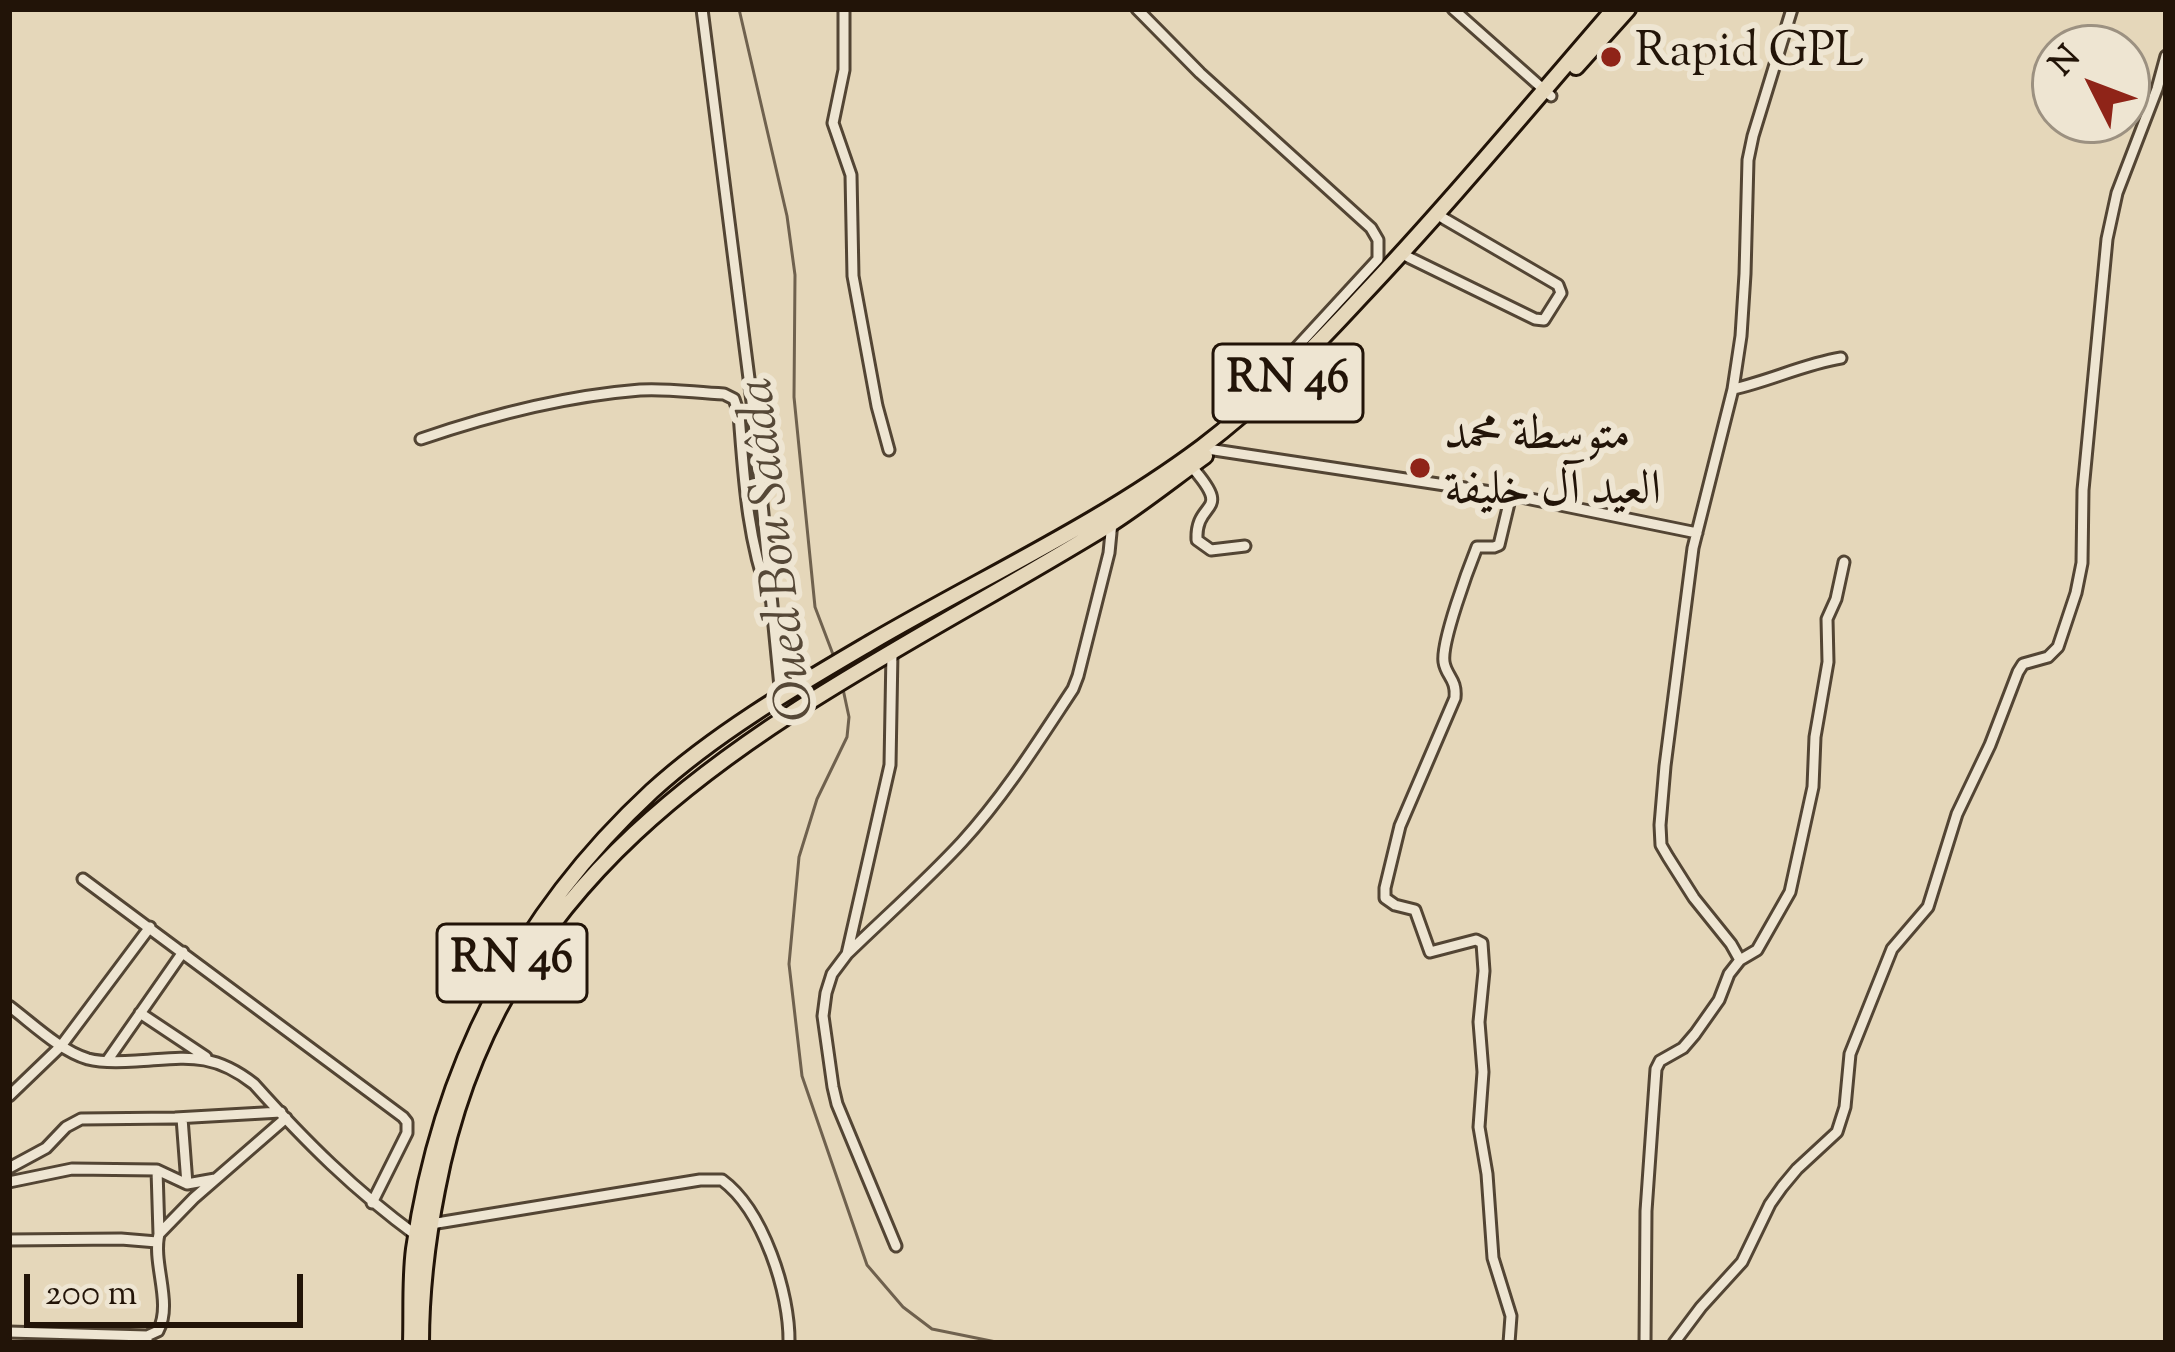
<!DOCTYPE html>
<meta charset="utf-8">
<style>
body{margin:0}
#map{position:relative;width:2175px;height:1352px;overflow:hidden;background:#e5d7ba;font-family:"Sorts Mill Goudy",serif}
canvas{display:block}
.frame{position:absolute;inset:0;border:12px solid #221408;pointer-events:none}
.north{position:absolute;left:2031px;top:24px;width:120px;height:120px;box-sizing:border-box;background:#eee5d2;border:3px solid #9c9181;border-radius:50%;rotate:312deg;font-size:33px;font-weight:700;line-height:48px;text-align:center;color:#221408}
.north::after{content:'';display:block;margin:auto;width:42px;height:54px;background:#8f2418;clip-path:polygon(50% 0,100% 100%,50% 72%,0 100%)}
.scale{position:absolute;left:24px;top:1274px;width:279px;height:54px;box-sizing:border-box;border:6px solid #221408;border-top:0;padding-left:15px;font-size:36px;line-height:42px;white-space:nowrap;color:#221408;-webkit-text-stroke:9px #eee5d2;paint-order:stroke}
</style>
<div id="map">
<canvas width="2175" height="1352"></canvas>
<div class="frame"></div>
<div class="north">N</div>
<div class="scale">200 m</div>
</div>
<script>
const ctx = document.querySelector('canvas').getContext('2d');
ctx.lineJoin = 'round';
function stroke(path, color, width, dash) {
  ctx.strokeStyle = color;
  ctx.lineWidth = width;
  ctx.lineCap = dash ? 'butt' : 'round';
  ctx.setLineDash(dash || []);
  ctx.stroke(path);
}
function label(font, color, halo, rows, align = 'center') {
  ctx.font = font + ' "Sorts Mill Goudy",Amiri,serif';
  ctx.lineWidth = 12;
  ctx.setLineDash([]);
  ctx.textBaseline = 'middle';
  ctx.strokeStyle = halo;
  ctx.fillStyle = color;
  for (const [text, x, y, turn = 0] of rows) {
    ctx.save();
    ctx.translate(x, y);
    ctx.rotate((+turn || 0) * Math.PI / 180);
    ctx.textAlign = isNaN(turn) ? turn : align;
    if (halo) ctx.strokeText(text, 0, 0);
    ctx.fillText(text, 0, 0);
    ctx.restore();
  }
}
stroke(new Path2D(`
 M 739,9 L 787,216 L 795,275 L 794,397 L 815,607 L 834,657
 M 843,689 L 849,717 L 847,737 L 817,799 L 799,857 L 789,964 L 802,1076 L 867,1265 L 903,1307 L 932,1329 L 1001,1343`), '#6f614e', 3);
const minor = new Path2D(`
 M 702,9 L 752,402 L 781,697
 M 844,9 L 844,70 L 833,123 L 851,175 L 853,276 L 877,406 L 889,450
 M 1137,9 L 1200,73 L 1371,228 L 1378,240 L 1378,259 L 1274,372 L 1258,395
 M 1453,9 L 1551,96
 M 1408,257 L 1535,319 L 1544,320 L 1561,293 L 1558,285 L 1443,218
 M 1733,389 L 1741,336 L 1745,274 L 1748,160 L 1753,136 L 1792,9
 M 421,439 C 491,415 565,396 640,390 C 667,388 696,393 724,394 L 734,399 L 739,414 C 744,477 747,538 769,597
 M 1201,448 L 1511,495 L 1697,533
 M 1191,466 C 1235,516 1195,498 1197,540 L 1211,550 L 1245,546
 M 83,879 L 403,1117 L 407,1122 L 407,1133 L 372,1203
 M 847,954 L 890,765 L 892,652
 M 1740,960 L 1731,944 L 1694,898 L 1668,857 L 1661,845 L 1660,825 L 1665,766 L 1693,548 L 1733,389 C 1770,381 1804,364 1841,358
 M 9,1006 C 33,1024 59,1050 88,1059 C 103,1063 121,1062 136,1061 C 186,1058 212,1051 254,1084 C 306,1142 353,1189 417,1236
 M 140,1013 L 206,1057
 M 107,1061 L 183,952
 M 9,1096 L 61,1046 L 150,927
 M 182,1118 L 187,1184
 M 9,1168 L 46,1148 L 66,1127 L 81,1119 L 175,1118 L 281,1112
 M 157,1170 L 159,1234
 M 9,1182 L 72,1169 L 157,1170 L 187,1184 L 215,1179
 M 431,1224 L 700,1180 L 722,1180 C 763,1210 790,1293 789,1343
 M 9,1240 L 121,1239 L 157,1242
 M 896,1246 L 837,1104 L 833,1087 L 823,1016 L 826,993 L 832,974 L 847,954 C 885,917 926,881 962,842 C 1005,795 1038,742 1073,689 L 1078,676 L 1109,553 L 1112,522
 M 9,1332 L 147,1336 L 147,1343
 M 147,1336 L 158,1331 C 173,1303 152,1264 159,1234 L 194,1198 L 286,1118
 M 1509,1343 L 1511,1316 L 1493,1258 L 1487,1174 L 1479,1127 L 1483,1072 L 1479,1022 L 1484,971 L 1482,943 L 1476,940 L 1430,952 L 1415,910 L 1395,905 L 1385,898 L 1385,888 L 1400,826 L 1455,698 C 1457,679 1446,676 1444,662 C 1441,642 1469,567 1477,547 L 1494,547 L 1499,545 L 1511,495
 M 1645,1343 L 1646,1211 L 1656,1069 L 1660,1061 L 1683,1048 L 1695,1034 L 1719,1000 L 1729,974 L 1740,960 L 1757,950 L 1790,892 L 1813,787 L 1815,737 L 1828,662 L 1827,619 L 1836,599 L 1844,562
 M 1674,1343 L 1701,1307 L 1742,1262 L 1770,1204 L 1782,1187 L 1797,1169 L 1837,1132 L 1845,1107 L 1850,1054 L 1892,949 L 1928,907 L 1957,814 L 1990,745 L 2018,672 L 2023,664 L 2048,657 L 2058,647 L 2076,593 L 2082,563 L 2083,490 L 2107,239 L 2117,193 L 2157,89 L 2166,56`);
const primary = new Path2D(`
 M 1576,67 L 1628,9
 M 411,1343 C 412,1312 410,1280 414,1249 C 439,1070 519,914 652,791 C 717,732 795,687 870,643 C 981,578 1099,524 1202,447 C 1260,403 1310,352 1359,299 C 1448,205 1530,106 1614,9
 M 421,1343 C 421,1291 427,1241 437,1190 C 507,819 823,701 1109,525 C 1142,504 1173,479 1205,456`);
stroke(minor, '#534534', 15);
stroke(primary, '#221408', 20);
stroke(minor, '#eee5d2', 9);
stroke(primary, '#e5d7ba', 14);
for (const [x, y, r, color] of [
 [1611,57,12,"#8f2418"],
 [1420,468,12,"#8f2418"]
]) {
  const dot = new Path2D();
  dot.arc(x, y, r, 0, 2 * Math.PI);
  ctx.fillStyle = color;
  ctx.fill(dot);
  stroke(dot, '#eee5d2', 4.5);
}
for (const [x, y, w] of [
 [1288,383,150],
 [512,963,150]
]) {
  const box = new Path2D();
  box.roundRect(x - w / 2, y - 39, w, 78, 9);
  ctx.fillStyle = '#eee5d2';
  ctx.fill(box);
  stroke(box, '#221408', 3);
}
label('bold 45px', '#221408', null, [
 ["RN 46",1288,383],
 ["RN 46",512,963]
]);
label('48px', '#221408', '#eee5d2', [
 ["Rapid GPL",1635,57],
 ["متوسطة محمد",1444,440],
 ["العيد آل خليفة",1444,495]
], 'left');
label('italic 51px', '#564837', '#eee5d2', [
 ["Oued Bou Saâda",782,549,-97]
]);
</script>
